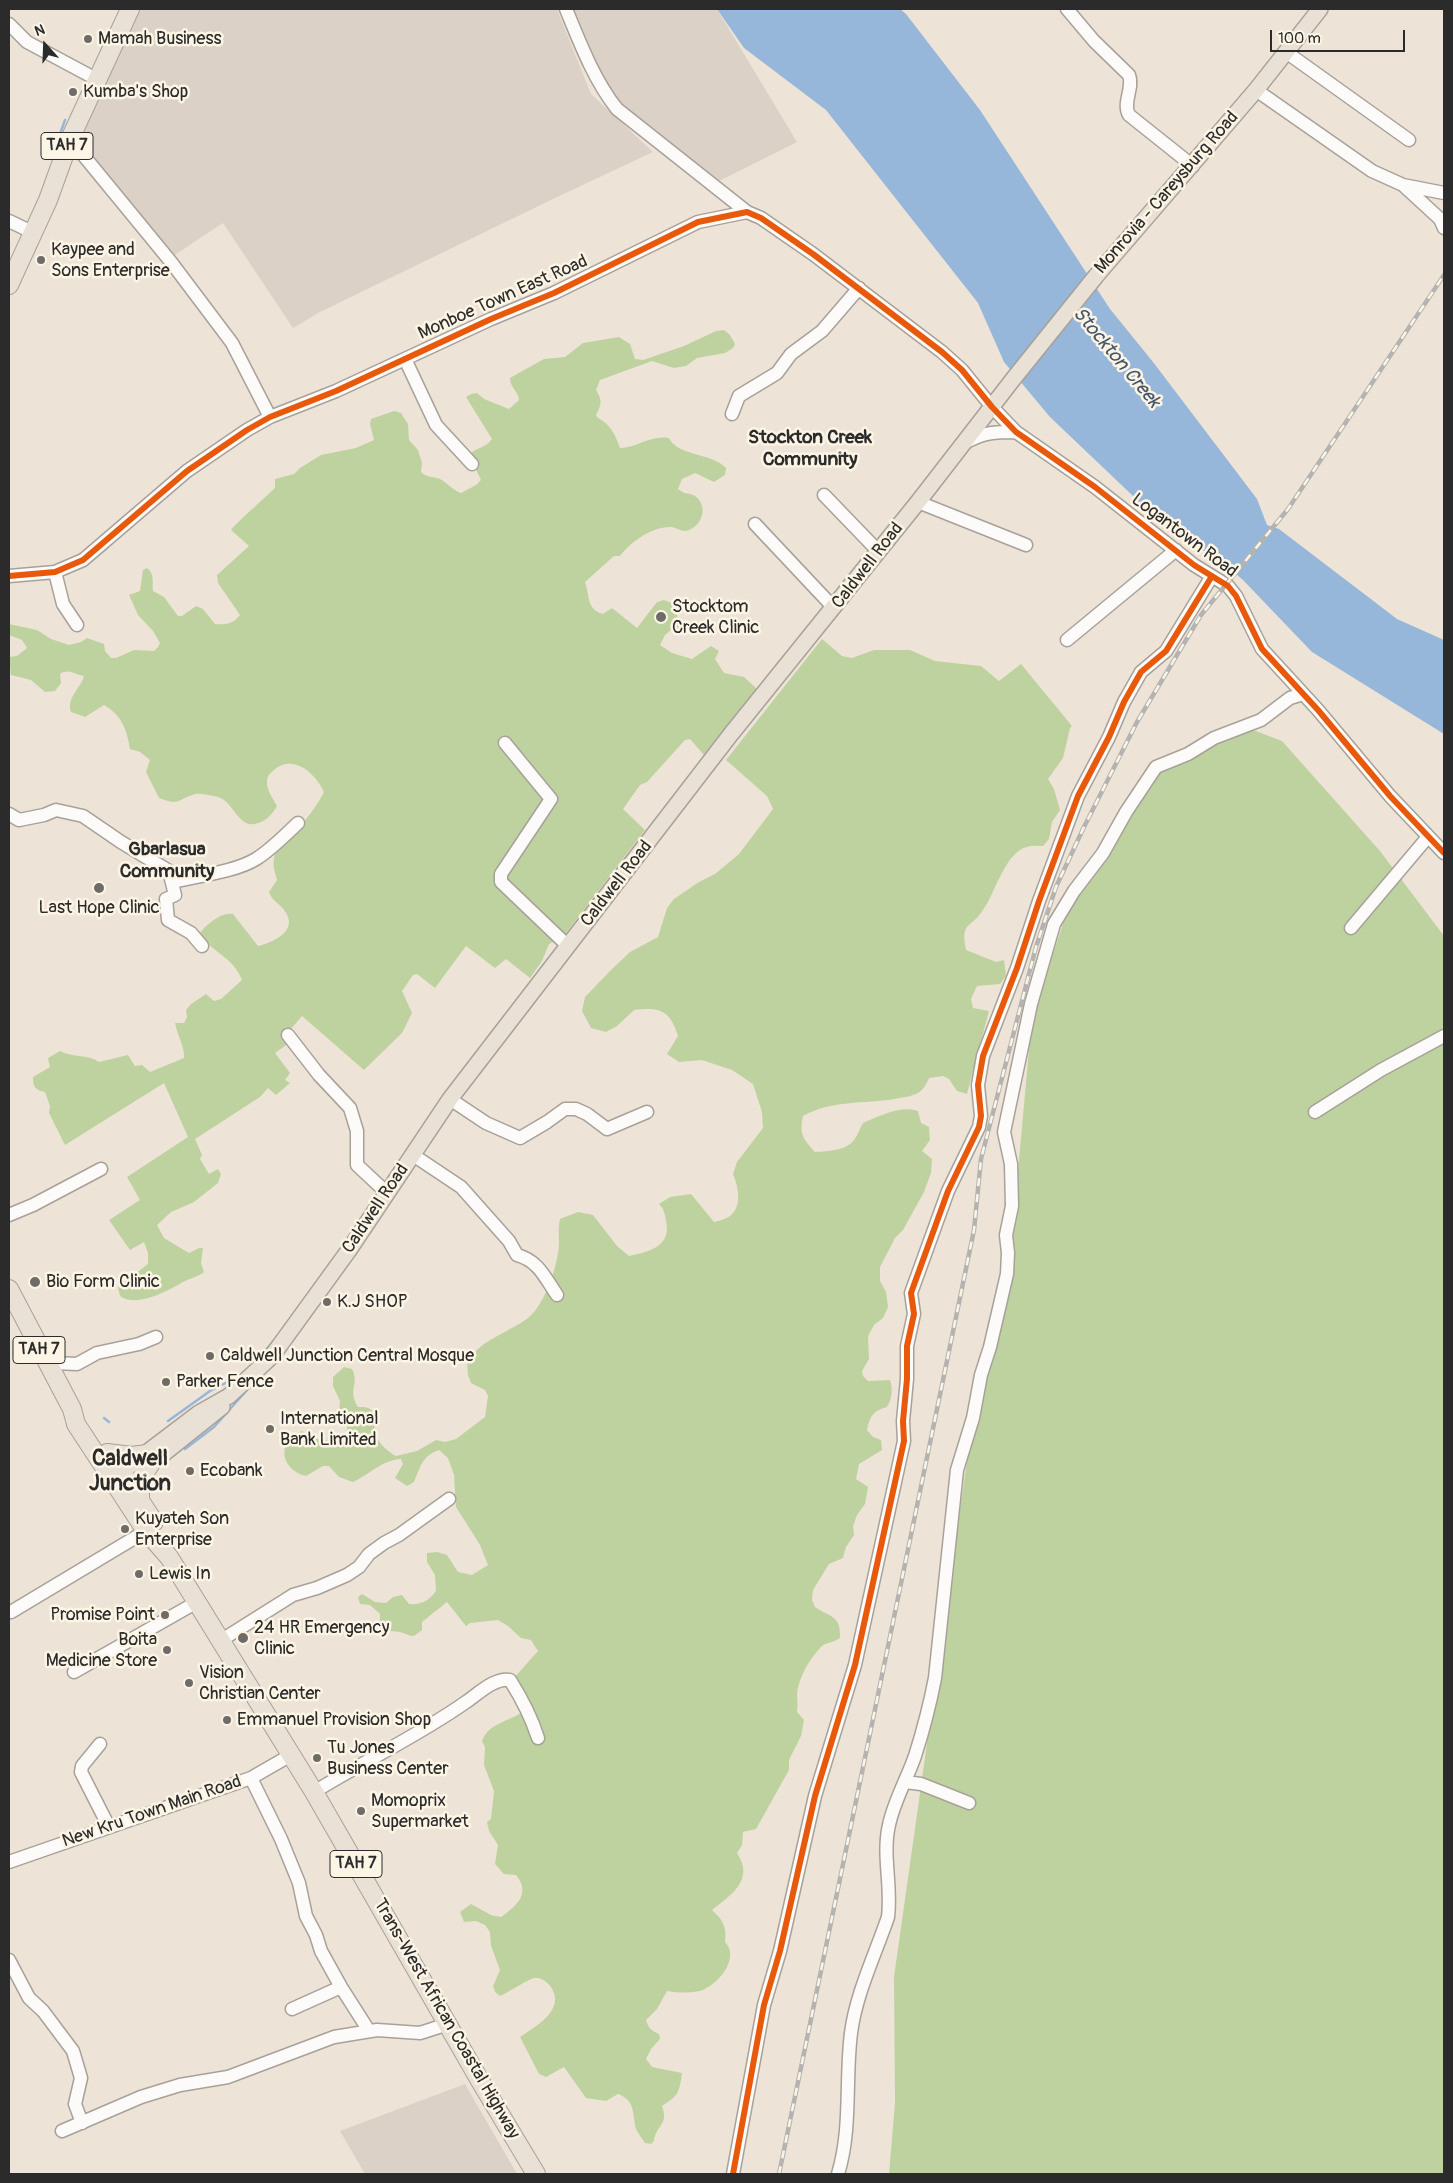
<!DOCTYPE html>
<style>
body{margin:0}
#map{position:relative;width:1453px;height:2183px;overflow:hidden;background:#ede4d7;font-family:Pangolin,sans-serif}
canvas{display:block}
.frame{position:absolute;inset:0;border:10px solid #2b2b2b;pointer-events:none}
.north{position:absolute;left:20px;top:20px;width:50px;height:50px;-webkit-text-stroke:4px #fcf5e5;paint-order:stroke;rotate:340deg;font-size:14px;font-weight:700;line-height:20px;text-align:center;color:#2b2b2b}
.north::after{content:'';display:block;margin:auto;width:18px;height:22px;background:#2b2b2b;clip-path:polygon(50% 0,100% 100%,50% 72%,0 100%)}
.scale{position:absolute;left:1270px;top:30px;width:135px;height:22px;box-sizing:border-box;border:2px solid #2b2b2b;border-top:0;padding-left:6px;font-size:15px;line-height:18px;white-space:nowrap;color:#2b2b2b;-webkit-text-stroke:4px #fcf5e5;paint-order:stroke}
</style>
<div id="map">
<canvas width="1453" height="2183"></canvas>
<div class="frame"></div>
<div class="north">N</div>
<div class="scale">100 m</div>
</div>
<script>
const ctx = document.querySelector('canvas').getContext('2d');
ctx.lineJoin = 'round';
function fill(path, color) {
  ctx.fillStyle = color;
  ctx.fill(path, 'evenodd');
}
function stroke(path, color, width, dash) {
  ctx.strokeStyle = color;
  ctx.lineWidth = width;
  ctx.lineCap = dash ? 'butt' : 'round';
  ctx.setLineDash(dash || []);
  ctx.stroke(path);
}
function label(font, color, halo, rows, align = 'center') {
  ctx.font = font + ' Pangolin,sans-serif';
  ctx.lineWidth = 5;
  ctx.setLineDash([]);
  ctx.textBaseline = 'middle';
  ctx.strokeStyle = halo;
  ctx.fillStyle = color;
  for (const [text, x, y, turn = 0] of rows) {
    ctx.save();
    ctx.translate(x, y);
    ctx.rotate((+turn || 0) * Math.PI / 180);
    ctx.textAlign = isNaN(turn) ? turn : align;
    if (halo) ctx.strokeText(text, 0, 0);
    ctx.fillText(text, 0, 0);
    ctx.restore();
  }
}
fill(new Path2D(`
 M 134,9 L 557,9 L 591,94 L 653,152 L 557,197 L 318,313 L 293,328 L 223,223 L 173,256 L 79,142 Z
 M 569,9 L 717,9 L 797,142 L 717,182 L 605,98 Z
 M 465,2084 L 517,2174 L 365,2174 L 340,2131 Z`), '#dbd1c6');
fill(new Path2D(`
 M 724,330 L 730,335 L 735,344 L 733,348 L 725,353 L 697,358 L 686,366 L 674,368 L 652,361 L 600,380 L 596,390 C 602,400 602,404 596,415 L 598,418 C 611,425 615,434 620,448 C 637,448 649,435 669,438 C 677,456 713,453 726,468 L 725,475 L 714,482 L 695,473 L 682,479 L 678,489 L 684,493 C 708,494 708,522 689,530 C 681,533 677,527 670,527 C 651,527 631,542 620,556 L 614,556 L 585,582 C 590,596 586,609 603,614 L 612,608 L 637,628 L 657,602 L 664,600 L 674,604 L 678,619 L 691,632 L 671,630 L 665,635 L 660,645 L 672,653 L 692,659 L 711,646 L 719,651 L 715,659 L 724,673 L 744,677 L 757,689 L 704,755 L 690,739 L 685,740 L 647,782 L 640,785 L 623,809 L 645,830 L 563,937 L 549,944 L 542,961 L 530,978 L 506,959 L 495,968 L 466,946 L 435,988 L 417,974 L 413,975 L 402,991 L 412,1013 L 402,1033 L 364,1070 L 302,1016 L 285,1036 L 289,1043 L 275,1053 L 290,1073 L 285,1080 L 290,1083 L 276,1095 L 268,1088 L 260,1097 L 195,1139 L 202,1155 L 200,1159 L 209,1174 L 218,1169 L 221,1174 L 218,1183 L 194,1202 L 171,1212 L 157,1225 L 164,1238 L 189,1253 L 199,1248 L 203,1248 L 201,1263 L 204,1272 C 198,1277 190,1278 183,1282 C 168,1291 136,1308 120,1296 L 118,1287 L 148,1264 L 148,1253 L 144,1242 L 130,1250 L 109,1220 L 140,1200 L 127,1177 L 188,1137 L 164,1083 L 65,1145 L 49,1113 L 50,1106 L 45,1092 C 35,1090 33,1087 33,1077 L 50,1067 L 48,1058 L 60,1051 C 73,1058 88,1054 99,1062 L 128,1055 L 135,1066 L 142,1065 L 150,1072 L 184,1058 C 185,1047 177,1035 175,1023 L 184,1023 L 187,1017 L 186,1010 L 191,1004 L 206,994 L 214,1001 L 221,999 L 242,980 C 233,956 211,953 200,933 C 207,924 221,912 233,914 L 258,946 C 274,942 300,930 284,910 C 279,903 272,901 269,892 L 277,880 C 267,848 281,848 299,828 C 308,817 318,804 324,792 C 316,774 294,754 275,769 C 271,773 267,775 267,781 C 266,789 273,799 277,806 C 273,814 264,823 254,824 C 238,827 233,801 218,797 C 212,796 201,793 196,794 C 177,798 183,807 159,798 L 146,772 L 150,760 L 140,752 L 130,749 C 127,731 122,715 104,705 L 85,717 L 71,712 C 66,698 81,688 84,676 C 75,675 69,668 60,674 L 61,683 L 55,691 L 45,692 L 31,680 L 11,675 L 9,657 L 17,656 L 27,648 L 22,640 L 9,635 L 9,624 L 37,630 L 51,639 L 69,645 L 81,642 L 87,638 L 104,644 L 105,651 L 111,658 L 116,658 L 134,650 L 154,651 L 158,647 L 160,643 L 153,631 L 138,615 L 129,595 L 140,591 L 143,570 L 147,568 C 155,574 152,582 153,591 L 164,597 L 178,616 L 182,616 L 196,606 L 203,609 L 215,624 C 226,625 233,624 240,615 L 218,583 L 217,575 L 249,546 L 231,530 C 234,525 268,495 275,488 L 275,479 L 294,474 L 300,468 L 321,455 L 356,448 L 374,440 L 370,424 L 371,419 L 394,411 L 401,413 L 408,424 L 409,440 L 418,450 L 422,463 L 421,472 C 427,478 432,476 440,479 C 448,483 452,490 461,493 L 476,485 L 481,480 L 469,455 C 476,447 486,448 492,439 L 466,397 L 471,394 L 477,393 L 484,399 L 509,409 L 519,400 C 519,392 510,388 510,378 L 544,359 L 565,357 L 583,343 L 619,337 L 630,344 L 635,359 L 643,360 L 684,346 L 716,331 Z
 M 822,639 L 842,656 L 852,658 L 874,650 L 910,650 L 935,661 L 981,666 L 999,681 L 1021,664 L 1072,726 L 1070,728 L 1063,758 L 1048,779 L 1054,789 L 1060,810 L 1052,822 L 1049,839 L 1043,846 C 1038,846 1032,845 1027,847 C 1005,852 995,894 983,910 C 971,929 960,921 966,950 L 996,962 L 1004,960 L 1006,976 L 1000,984 L 977,986 L 971,999 L 973,1008 L 989,1011 L 967,1094 L 957,1091 L 949,1079 L 943,1076 L 929,1078 C 926,1085 924,1089 918,1093 C 911,1097 902,1097 895,1099 C 864,1104 831,1100 803,1116 C 799,1134 803,1139 815,1152 C 828,1151 849,1151 856,1137 C 859,1132 860,1128 863,1123 C 879,1116 902,1105 918,1111 L 921,1123 L 929,1127 L 930,1140 L 922,1151 L 932,1159 L 931,1173 L 924,1192 L 903,1230 L 895,1238 L 880,1267 L 880,1281 L 886,1292 L 888,1307 L 883,1318 L 874,1325 L 868,1336 L 869,1359 L 862,1371 L 863,1376 L 868,1381 L 890,1380 C 893,1388 892,1399 887,1407 C 873,1411 870,1416 867,1430 L 873,1437 L 881,1440 L 882,1450 L 859,1464 L 856,1479 L 868,1487 L 865,1504 L 857,1515 L 853,1526 L 854,1535 L 846,1547 L 843,1558 L 829,1564 L 813,1590 L 812,1600 L 815,1607 C 831,1618 841,1615 840,1638 C 834,1643 825,1642 820,1648 C 809,1660 799,1677 797,1693 C 797,1699 798,1705 797,1712 L 804,1720 L 801,1736 L 789,1760 L 789,1770 L 756,1829 L 743,1832 L 742,1845 L 737,1853 C 755,1880 731,1895 712,1910 C 723,1920 727,1927 725,1942 C 741,1958 717,1986 700,1991 C 689,1993 678,1993 667,1991 L 657,2009 L 646,2020 C 648,2028 652,2031 659,2034 L 660,2039 L 651,2049 L 646,2059 L 652,2067 L 682,2073 C 679,2093 679,2095 662,2106 C 669,2126 656,2124 654,2141 L 651,2144 L 645,2143 C 642,2138 638,2134 636,2129 C 632,2113 636,2101 618,2094 L 606,2101 L 586,2098 L 564,2067 L 546,2077 L 539,2074 L 520,2037 C 536,2026 566,2010 551,1987 C 547,1982 541,1977 534,1978 C 529,1979 507,1993 500,1996 L 495,1992 L 493,1986 L 500,1970 L 491,1946 L 490,1932 L 485,1925 L 476,1921 L 464,1922 L 460,1912 L 471,1904 L 491,1915 L 501,1917 C 517,1906 531,1893 516,1875 L 504,1874 L 495,1864 L 498,1845 L 489,1831 L 487,1822 L 491,1819 L 494,1791 L 484,1765 L 485,1747 L 482,1741 C 489,1722 510,1722 525,1710 L 514,1678 L 538,1651 L 531,1640 L 521,1638 L 508,1626 L 498,1620 L 470,1623 L 466,1626 L 447,1602 L 422,1622 L 422,1630 C 410,1640 412,1635 400,1632 C 394,1631 390,1632 384,1629 L 380,1622 L 380,1614 L 370,1605 L 360,1604 L 358,1597 L 362,1594 L 375,1602 L 386,1603 L 393,1597 L 402,1595 L 409,1604 C 421,1605 429,1601 436,1591 L 435,1575 L 427,1562 L 427,1553 L 437,1552 L 447,1555 L 458,1572 L 472,1575 L 488,1565 L 480,1545 L 456,1507 L 454,1475 L 448,1458 L 439,1450 C 422,1456 421,1466 414,1482 L 407,1486 L 395,1478 L 403,1464 L 401,1459 C 382,1460 369,1475 353,1482 L 339,1477 L 329,1466 L 323,1466 L 306,1476 C 281,1470 275,1442 302,1431 L 314,1438 L 334,1442 L 338,1445 L 349,1437 L 346,1422 L 339,1412 L 340,1401 L 333,1386 L 333,1377 L 344,1367 L 352,1369 C 360,1384 347,1389 358,1407 C 379,1406 373,1417 375,1432 C 376,1441 388,1452 396,1456 L 417,1451 L 436,1440 L 445,1442 L 456,1439 L 485,1417 L 488,1396 L 485,1390 L 471,1383 L 468,1375 L 467,1362 C 480,1340 508,1333 528,1318 C 545,1305 559,1263 559,1242 C 559,1233 558,1228 560,1219 L 578,1212 L 593,1215 L 617,1246 L 629,1256 C 649,1252 672,1246 666,1221 C 665,1214 664,1209 659,1204 L 670,1197 L 691,1194 L 714,1222 C 719,1221 726,1219 730,1216 C 743,1206 738,1186 733,1174 L 737,1162 L 763,1128 L 762,1112 L 753,1084 L 732,1070 L 702,1060 L 679,1062 L 667,1054 L 678,1036 C 670,1010 660,1007 634,1010 L 617,1026 L 606,1032 L 591,1028 L 582,1011 L 585,997 L 611,970 L 630,952 L 658,937 L 667,908 L 674,899 L 699,882 L 715,874 L 739,854 L 773,809 L 767,796 L 726,760 Z
 M 1245,727 L 1282,741 L 1380,851 L 1444,936 L 1444,2174 L 889,2174 L 895,2103 L 894,1977 L 973,1418 L 1007,1293 L 1032,1016 L 1074,891 L 1165,764 Z`), '#bed29f');
fill(new Path2D(`
 M 717,9 L 900,9 L 906,14 L 980,110 L 1110,309 L 1153,362 L 1257,499 L 1267,525 L 1279,529 L 1397,619 L 1444,640 L 1444,734 L 1312,652 L 1243,580 L 1217,558 L 1174,535 L 1050,417 L 1004,362 L 978,303 L 826,110 L 744,48 Z`), '#96b6da');
stroke(new Path2D(`
 M 59,137 L 65,120
 M 91,561 L 108,547
 M 65,574 L 85,566
 M 256,1361 L 277,1337
 M 104,1418 L 109,1422
 M 168,1421 L 210,1391 L 241,1375
 M 185,1449 L 214,1427 L 247,1390`), '#96b6da', 2.5);
const minor = new Path2D(`
 M 566,9 C 580,43 594,80 617,109 L 747,212
 M 1067,9 L 1094,41 L 1129,75 C 1134,88 1122,103 1129,115 L 1193,166
 M 9,24 L 27,42 L 98,80
 M 1286,52 L 1409,140
 M 1256,90 L 1372,171 L 1403,185 L 1444,193
 M 70,139 L 171,262 L 232,343 L 270,417
 M 1403,185 L 1440,219 L 1444,228
 M 9,221 L 32,232
 M 405,359 L 436,425 L 472,464
 M 732,414 L 739,396 L 777,373 L 791,354 L 822,331 L 859,288
 M 966,442 C 986,432 994,432 1016,432
 M 824,495 L 878,551
 M 918,502 L 1026,545
 M 755,524 L 834,608
 M 55,572 L 63,604 L 77,625
 M 9,576 L 55,572 L 83,560 L 187,471 L 247,430 L 270,417 L 336,391 L 491,319 L 554,293 L 698,222 L 747,212 L 761,218 L 813,254 L 942,352 L 962,370 L 992,407 L 1016,432 L 1095,487 L 1194,565 L 1228,586 L 1236,596 L 1262,649 L 1318,710 L 1390,796 L 1444,853
 M 1067,640 L 1176,550
 M 505,743 L 551,799 L 501,874 L 501,882 L 568,946
 M 9,814 L 19,820 L 44,815 L 56,810 L 83,816 L 121,842 L 169,871 L 175,895 L 166,899 L 168,920 L 191,933 L 202,946
 M 173,882 C 197,876 235,872 256,859 C 272,849 285,835 298,823
 M 1351,928 L 1427,838
 M 288,1035 L 319,1075 L 350,1108 L 357,1131 L 357,1165 L 387,1193
 M 450,1099 L 486,1123 L 520,1138 L 547,1122 L 565,1109 L 576,1109 L 587,1114 L 607,1129 L 647,1112
 M 1315,1112 L 1381,1070 L 1444,1036
 M 413,1155 L 461,1187 L 509,1241 L 517,1255 C 539,1261 545,1278 557,1295
 M 9,1215 L 33,1205 L 101,1169
 M 48,1367 L 54,1363 L 77,1364 L 97,1353 L 139,1344 L 156,1337
 M 11,1612 L 146,1531
 M 220,1641 L 293,1595 L 317,1588 L 347,1575 L 359,1567 L 369,1554 L 384,1543 L 399,1535 L 449,1499
 M 74,1672 L 197,1602
 M 100,1744 L 82,1766 L 81,1772 L 109,1827
 M 251,1778 L 281,1839 L 299,1883 L 306,1916 L 316,1935 L 321,1951 L 341,1987 L 369,2031
 M 905,1782 L 921,1784 L 969,1803
 M 314,1792 C 364,1761 418,1736 466,1702 C 478,1694 495,1677 510,1680 C 522,1699 531,1716 538,1738
 M 9,1862 L 251,1778 L 291,1755
 M 9,1960 L 29,1998 L 43,2011 L 73,2051 L 81,2078 L 75,2104 L 82,2123
 M 292,2009 L 341,1987
 M 62,2131 L 141,2097 L 180,2085 L 228,2077 L 334,2037 L 377,2030 L 420,2033 L 448,2024
 M 733,2174 L 764,2005 L 780,1951 L 815,1796 L 855,1665 L 904,1441 L 903,1421 L 907,1379 L 907,1346 L 914,1314 L 911,1293 L 948,1191 L 979,1127 L 981,1116 L 978,1085 L 983,1056 L 1017,968 L 1039,901 L 1078,796 L 1109,737 L 1124,702 L 1141,672 L 1166,651 L 1212,576
 M 838,2174 C 852,2128 845,2080 851,2033 C 856,1994 875,1955 888,1917 C 892,1886 882,1855 889,1825 C 894,1801 907,1779 915,1756 C 923,1731 930,1704 935,1678 L 957,1470 L 973,1418 L 981,1375 L 990,1347 L 1007,1274 L 1008,1253 L 1006,1235 L 1012,1206 L 1011,1164 L 1004,1132 L 1031,1004 L 1054,924 L 1074,891 L 1103,853 L 1126,812 L 1156,767 L 1188,754 L 1214,738 L 1261,720 L 1290,698 L 1303,694`);
const major = new Path2D(`
 M 162,1455 L 222,1407
 M 112,1479 L 199,1413 L 229,1396 L 272,1356 L 349,1250 L 450,1099 L 731,734 L 918,502 L 1014,378 L 1096,276 L 1256,90 L 1320,9`);
const highway = new Path2D(`
 M 9,285 L 48,200 L 70,139 L 130,9
 M 9,1289 L 72,1409 L 76,1424 L 146,1531 L 169,1557 L 314,1792 L 479,2079 L 536,2174
 M 107,1453 L 132,1456 L 147,1454
 M 122,1473 L 154,1522
 M 140,1498 L 140,1480 L 151,1463`);
stroke(minor, '#a7a19a', 15);
stroke(major, '#a7a19a', 18);
stroke(highway, '#a7a19a', 20);
stroke(minor, '#fcfbf9', 12);
stroke(major, '#e9e1d5', 15);
stroke(highway, '#e9e1d5', 18);
const rail = new Path2D(`
 M 779,2174 L 974,1230 L 981,1159 L 1036,947 L 1056,887 L 1084,827 L 1137,722 L 1201,615 L 1288,509 L 1444,275`);
stroke(rail, '#b4b3b1', 4.5);
stroke(rail, '#fcf5e5', 2.5, [8]);
stroke(new Path2D(`
 M 9,576 L 55,572 L 83,560 L 187,471 L 247,430 L 270,417 L 336,391 L 491,319 L 554,293 L 698,222 L 747,212 L 761,218 L 813,254 L 942,352 L 962,370 L 992,407 L 1016,432 L 1095,487 L 1194,565 L 1228,586 L 1236,596 L 1262,649 L 1318,710 L 1390,796 L 1444,853
 M 733,2174 L 764,2005 L 780,1951 L 815,1796 L 855,1665 L 904,1441 L 903,1421 L 907,1379 L 907,1346 L 914,1314 L 911,1293 L 948,1191 L 979,1127 L 981,1116 L 978,1085 L 983,1056 L 1017,968 L 1039,901 L 1078,796 L 1109,737 L 1124,702 L 1141,672 L 1166,651 L 1212,576`), '#e8590c', 6);
for (const [x, y, r, color] of [
 [88,39,5,"#6f6c67"],
 [73,92,5,"#6f6c67"],
 [41,260,5,"#6f6c67"],
 [661,617,6,"#6f6c67"],
 [99,888,6,"#6f6c67"],
 [35,1282,6,"#6f6c67"],
 [327,1302,5,"#6f6c67"],
 [210,1356,5,"#6f6c67"],
 [166,1382,5,"#6f6c67"],
 [270,1429,5,"#6f6c67"],
 [190,1471,5,"#6f6c67"],
 [125,1529,5,"#6f6c67"],
 [139,1574,5,"#6f6c67"],
 [165,1615,5,"#6f6c67"],
 [243,1638,6,"#6f6c67"],
 [167,1650,5,"#6f6c67"],
 [189,1683,5,"#6f6c67"],
 [227,1720,5,"#6f6c67"],
 [317,1758,5,"#6f6c67"],
 [361,1811,5,"#6f6c67"]
]) {
  const dot = new Path2D();
  dot.arc(x, y, r, 0, 2 * Math.PI);
  ctx.fillStyle = color;
  ctx.fill(dot);
  stroke(dot, '#fcf5e5', 2);
}
for (const [x, y, w] of [
 [67,146,52],
 [39,1350,52],
 [356,1864,52]
]) {
  const box = new Path2D();
  box.roundRect(x - w / 2, y - 13.5, w, 27, 4);
  ctx.fillStyle = '#fcf5e5';
  ctx.fill(box);
  stroke(box, '#2b2b2b', 1);
}
label('bold 16px', '#2b2b2b', null, [
 ["TAH 7",67,146],
 ["TAH 7",39,1350],
 ["TAH 7",356,1864]
]);
label('18px', '#2b2b2b', '#fcf5e5', [
 ["Mamah Business",98,39],
 ["Kumba's Shop",83,92],
 ["Kaypee and",51,250],
 ["Sons Enterprise",51,271],
 ["Stocktom",672,607],
 ["Creek Clinic",672,628],
 ["Last Hope Clinic",99,908,"center"],
 ["Bio Form Clinic",46,1282],
 ["K.J SHOP",337,1302],
 ["Caldwell Junction Central Mosque",220,1356],
 ["Parker Fence",176,1382],
 ["International",280,1419],
 ["Bank Limited",280,1440],
 ["Ecobank",200,1471],
 ["Kuyateh Son",135,1519],
 ["Enterprise",135,1540],
 ["Lewis In",149,1574],
 ["Promise Point",155,1615,"right"],
 ["24 HR Emergency",254,1628],
 ["Clinic",254,1649],
 ["Boita",157,1640,"right"],
 ["Medicine Store",157,1661,"right"],
 ["Vision",199,1673],
 ["Christian Center",199,1694],
 ["Emmanuel Provision Shop",237,1720],
 ["Tu Jones",327,1748],
 ["Business Center",327,1769],
 ["Momoprix",371,1801],
 ["Supermarket",371,1822]
], 'left');
label('18px', '#2b2b2b', '#fcf5e5', [
 ["Monrovia - Careysburg Road",1167,193,-49],
 ["Monboe Town East Road",503,298,-24],
 ["Logantown Road",1184,536,37],
 ["Caldwell Road",868,566,-52],
 ["Caldwell Road",617,884,-52],
 ["Caldwell Road",376,1209,-56],
 ["New Kru Town Main Road",152,1812,-19],
 ["Trans-West African Coastal Highway",446,2019,60]
]);
label('italic 19px', '#445569', '#fcf5e5', [
 ["Stockton Creek",1116,358,50]
]);
label('bold 19px', '#2b2b2b', '#fcf5e5', [
 ["Stockton Creek",810,438],
 ["Community",810,460],
 ["Gbarlasua",167,850],
 ["Community",167,872]
]);
label('bold 22px', '#2b2b2b', '#fcf5e5', [
 ["Caldwell",130,1459],
 ["Junction",130,1484]
]);
</script>
